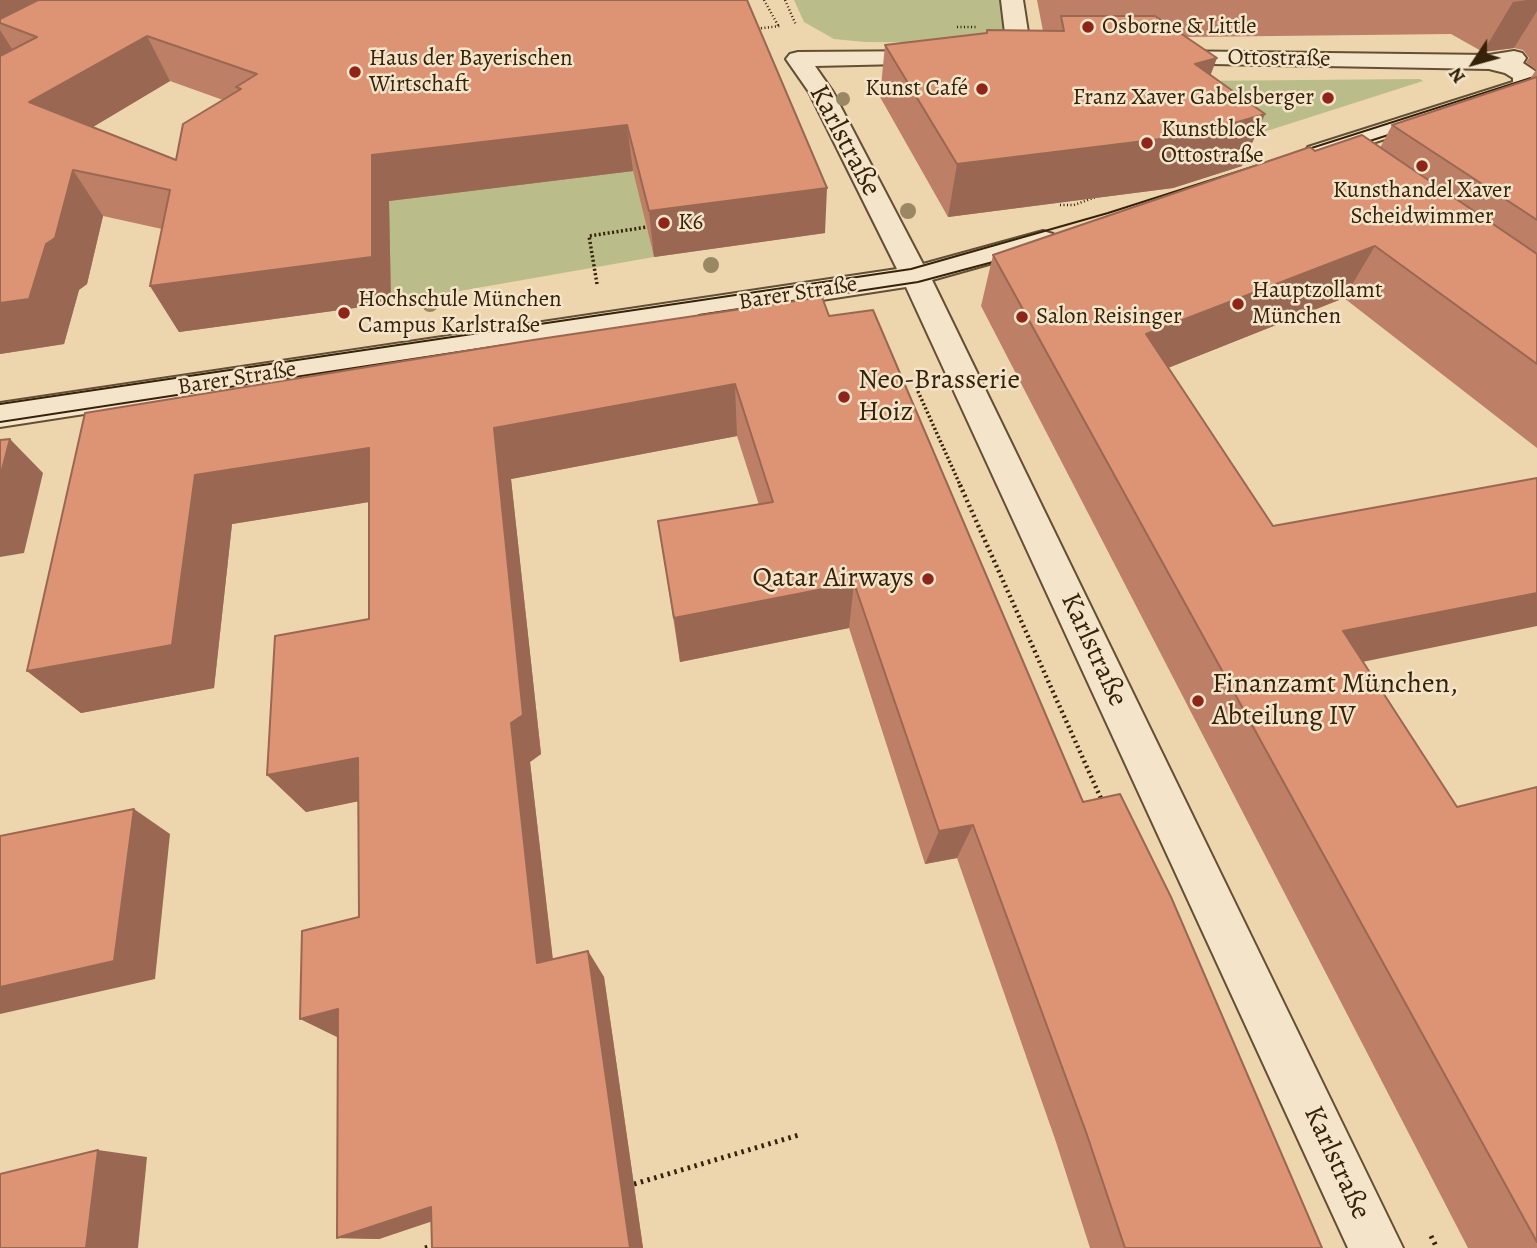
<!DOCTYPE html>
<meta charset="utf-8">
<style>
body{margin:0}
#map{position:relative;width:1537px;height:1248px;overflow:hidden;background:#edd5ae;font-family:Alegreya,serif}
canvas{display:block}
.north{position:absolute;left:1439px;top:28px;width:70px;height:70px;-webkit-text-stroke:5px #f3e4ca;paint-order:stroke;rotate:234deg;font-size:19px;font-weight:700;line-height:28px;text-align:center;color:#352209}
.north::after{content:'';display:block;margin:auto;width:24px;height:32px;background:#352209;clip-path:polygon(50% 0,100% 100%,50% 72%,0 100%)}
</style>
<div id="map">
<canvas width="1537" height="1248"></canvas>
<div class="north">N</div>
</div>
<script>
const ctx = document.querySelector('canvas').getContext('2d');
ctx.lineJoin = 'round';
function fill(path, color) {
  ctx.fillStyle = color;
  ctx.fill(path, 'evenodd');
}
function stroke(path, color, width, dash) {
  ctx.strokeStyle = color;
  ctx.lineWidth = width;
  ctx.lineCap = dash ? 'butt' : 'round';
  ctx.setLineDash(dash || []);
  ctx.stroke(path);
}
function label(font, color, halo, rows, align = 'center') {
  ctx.font = font + ' Alegreya,serif';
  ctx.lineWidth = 5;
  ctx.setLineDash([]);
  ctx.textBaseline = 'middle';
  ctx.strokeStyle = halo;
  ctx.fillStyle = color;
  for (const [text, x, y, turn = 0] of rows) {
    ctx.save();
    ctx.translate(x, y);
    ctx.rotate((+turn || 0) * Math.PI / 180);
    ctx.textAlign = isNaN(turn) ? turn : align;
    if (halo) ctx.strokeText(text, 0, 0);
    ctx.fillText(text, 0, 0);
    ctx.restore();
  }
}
fill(new Path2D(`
 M 794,0 L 1000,0 L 1005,43 L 865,42 L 834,39 L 804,22 Z
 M 1420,79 L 1423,81 L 1248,137 L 1189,81 Z
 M 633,169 L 654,257 L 391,303 L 389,232 L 356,205 Z`), '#babd89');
const street = new Path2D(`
 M 1001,0 L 1023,0 L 1032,58 L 1028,63 L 1012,63 L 1008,58 Z
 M 937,51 L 945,53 L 949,58 L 945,63 L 815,66 L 833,92 L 923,264 L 1043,231 L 1053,234 L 1057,240 L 1053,246 L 932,280 L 1403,1248 L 1348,1248 L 906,287 L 0,427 L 0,403 L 897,269 L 809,92 L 786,59 L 790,54 L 798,52 Z
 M 1165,51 L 1489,55 L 1514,51 L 1522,53 L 1526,58 L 1523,63 L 1535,71 L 1537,82 L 1533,91 L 1317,161 L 1308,159 L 1304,153 L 1308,147 L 1513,82 L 1513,78 L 1505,73 L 1489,69 L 1157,63 L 1153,58 L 1157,53 Z`);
stroke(street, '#634f32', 4);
stroke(new Path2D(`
 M 764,0 L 779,27
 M 785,0 L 796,25
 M 957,27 L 976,27
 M 754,29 L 780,26
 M 1060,205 L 1074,205 L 1096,197`), '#352209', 2.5, [1, 2.5]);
stroke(new Path2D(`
 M 597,284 L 589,236 L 647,227
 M 916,387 L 961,487`), '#352209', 3.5, [2, 2.5]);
stroke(new Path2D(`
 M 960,485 L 1103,803`), '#352209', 4.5, [2, 3.5]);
stroke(new Path2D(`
 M 634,1184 L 799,1135
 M 1431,1236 L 1437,1248
 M 425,1248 L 437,1245`), '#352209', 5, [2.5, 4.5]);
fill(street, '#f3e4ca');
stroke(new Path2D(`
 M 1351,147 L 1404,130
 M 699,315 L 918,282 L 1008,258
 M 0,404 L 911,269 L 1108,213 L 1537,76
 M 0,422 L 505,345`), '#352209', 2);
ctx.fillStyle = '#9a8865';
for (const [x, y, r] of [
 [843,99,7],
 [908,211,8],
 [711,265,8],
 [430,304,8]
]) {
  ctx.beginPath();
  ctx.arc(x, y, r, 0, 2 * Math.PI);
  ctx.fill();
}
fill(new Path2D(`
 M 0,0 L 747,0 L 825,233 L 654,257 L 633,171 L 389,201 L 391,303 L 179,332 L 150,286 L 162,229 L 103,216 L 87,284 L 79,290 L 64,344 L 0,354 ZM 170,81 L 223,100 L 176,160 L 92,127 Z
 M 1037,0 L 1537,0 L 1537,448 L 1344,298 L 1168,368 L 1363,662 L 1457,807 L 1537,787 L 1537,1248 L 1468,1248 L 981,306 L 993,255 L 1315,151 L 1380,148 L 1392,125 L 1530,79 L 1536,70 L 1526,62 L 1529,58 L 1523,50 L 1514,48 L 1483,52 L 1451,34 L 1186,37 L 1210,75 L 1242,166 L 1173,188 L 948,217 L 880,97 L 885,45 L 1043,31 Z
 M 829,316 L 1083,802 L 1322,1248 L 1090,1248 L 1056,1142 L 957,858 L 925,864 L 849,628 L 680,662 L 658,521 L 759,505 L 737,436 L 511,479 L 541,754 L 530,762 L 553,960 L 588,951 L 604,977 L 643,1248 L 432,1248 L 431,1221 L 379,1239 L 337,1238 L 359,917 L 358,801 L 306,812 L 267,775 L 369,619 L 369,502 L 232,524 L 214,688 L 81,713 L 27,671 L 85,413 Z`), '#bd7f65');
fill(new Path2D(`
 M 0,0 L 103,0 L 0,23 Z
 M 1527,0 L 1537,0 L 1537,11 L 1514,48 L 1483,52 L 1513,2 Z
 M 0,30 L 12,49 L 0,56 Z
 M 147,36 L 170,81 L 58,148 L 29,102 Z
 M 1217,58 L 1197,111 L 1195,64 Z
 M 1265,114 L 1242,166 L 1173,188 L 948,217 L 957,164 Z
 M 627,125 L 633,171 L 389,201 L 391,303 L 179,332 L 150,286 L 372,155 Z
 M 73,170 L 103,216 L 87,284 L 79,290 L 64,344 L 0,354 L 0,303 L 46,244 Z
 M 827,188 L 825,233 L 654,257 L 649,211 Z
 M 1375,246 L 1344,298 L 1125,385 L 1146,334 Z
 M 735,384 L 737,436 L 511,479 L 541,754 L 530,762 L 556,988 L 537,963 L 511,723 L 494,428 Z
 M 10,439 L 43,473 L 24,553 L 0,557 L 0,477 Z
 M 369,448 L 394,498 L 232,524 L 214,688 L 81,713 L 27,671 L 195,475 Z
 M 854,583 L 849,628 L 680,662 L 674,618 Z
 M 1537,593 L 1537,626 L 1304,674 L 1343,631 Z
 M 358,758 L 389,795 L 306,812 L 267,775 Z
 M 134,809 L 170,834 L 155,979 L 0,1014 L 0,987 Z
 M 973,825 L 957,858 L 925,864 L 939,831 Z
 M 588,951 L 604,977 L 643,1248 L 630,1248 Z
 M 338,1009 L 341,1039 L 300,1019 Z
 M 98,1150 L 147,1157 L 138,1248 L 86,1248 Z
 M 431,1207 L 463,1211 L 379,1239 L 337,1238 Z`), '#9a6852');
const building = new Path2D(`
 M 38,0 L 747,0 L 827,188 L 649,211 L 627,125 L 372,155 L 372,257 L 150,286 L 170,190 L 73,170 L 55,238 L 46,244 L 29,299 L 0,303 L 0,56 L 37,37 L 0,23 L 0,19 ZM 147,36 L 257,74 L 236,87 L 241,89 L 183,124 L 176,160 L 29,102 Z
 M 1061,16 L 1155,16 L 1217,58 L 1195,64 L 1265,114 L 1193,135 L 957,164 L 885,45 L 987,33 L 987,30 L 1064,31 Z
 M 1537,77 L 1537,220 L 1392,125 Z
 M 1362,135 L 1537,254 L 1537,364 L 1375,246 L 1146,334 L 1273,526 L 1537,478 L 1537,593 L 1343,631 L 1457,807 L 1537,787 L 1537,1242 L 993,255 L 1310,147 L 1315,151 Z
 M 822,297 L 829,316 L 873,310 L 1083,802 L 1120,794 L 1171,897 L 1322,1248 L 1125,1248 L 1086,1132 L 973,825 L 939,831 L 854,583 L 674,618 L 658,521 L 773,502 L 735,384 L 494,428 L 523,715 L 511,723 L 537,963 L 588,951 L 630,1248 L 432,1248 L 431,1207 L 337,1238 L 338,1009 L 300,1019 L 302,931 L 359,917 L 358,758 L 267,775 L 275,636 L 369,619 L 369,448 L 195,475 L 172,645 L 27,671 L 85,413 L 533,340 Z
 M 10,439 L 0,477 L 0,440 Z
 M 134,809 L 114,961 L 0,987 L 0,836 Z
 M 98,1150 L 86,1248 L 0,1248 L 0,1174 Z`);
fill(building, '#dc9475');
stroke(building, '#9a6852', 2);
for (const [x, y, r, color] of [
 [1088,27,7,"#8f2418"],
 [355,72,7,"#8f2418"],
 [982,89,7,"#8f2418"],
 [1328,98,7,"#8f2418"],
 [1147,143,7,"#8f2418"],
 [1422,166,7,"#8f2418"],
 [664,223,7,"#8f2418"],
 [1238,304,7,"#8f2418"],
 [344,313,7,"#8f2418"],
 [1022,317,7,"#8f2418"],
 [844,397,7,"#8f2418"],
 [928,579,7,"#8f2418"],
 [1198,701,7,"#8f2418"]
]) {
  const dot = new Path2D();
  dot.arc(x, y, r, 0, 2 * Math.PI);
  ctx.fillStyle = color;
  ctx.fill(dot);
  stroke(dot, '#f3e4ca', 2.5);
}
label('23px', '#352209', '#f3e4ca', [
 ["Osborne & Little",1102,27],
 ["Haus der Bayerischen",369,59],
 ["Wirtschaft",369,85],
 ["Kunst Café",968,89,"right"],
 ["Franz Xaver Gabelsberger",1314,98,"right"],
 ["Kunstblock",1161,130],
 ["Ottostraße",1161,156],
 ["Kunsthandel Xaver",1422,191,"center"],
 ["Scheidwimmer",1422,217,"center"],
 ["K6",678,223],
 ["Hauptzollamt",1252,291],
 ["München",1252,317],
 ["Hochschule München",358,300],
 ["Campus Karlstraße",358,326],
 ["Salon Reisinger",1036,317]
], 'left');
label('23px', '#352209', '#f3e4ca', [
 ["Ottostraße",1279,59,1],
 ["Barer Straße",798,294,-9],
 ["Barer Straße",237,379,-9]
]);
label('28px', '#352209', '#f3e4ca', [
 ["Karlstraße",844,141,62],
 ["Karlstraße",1093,650,65],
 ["Karlstraße",1336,1163,65]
]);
label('28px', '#352209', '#f3e4ca', [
 ["Neo-Brasserie",858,381],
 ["Hoiz",858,413],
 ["Qatar Airways",914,579,"right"],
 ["Finanzamt München,",1212,685],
 ["Abteilung IV",1212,717]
], 'left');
</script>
